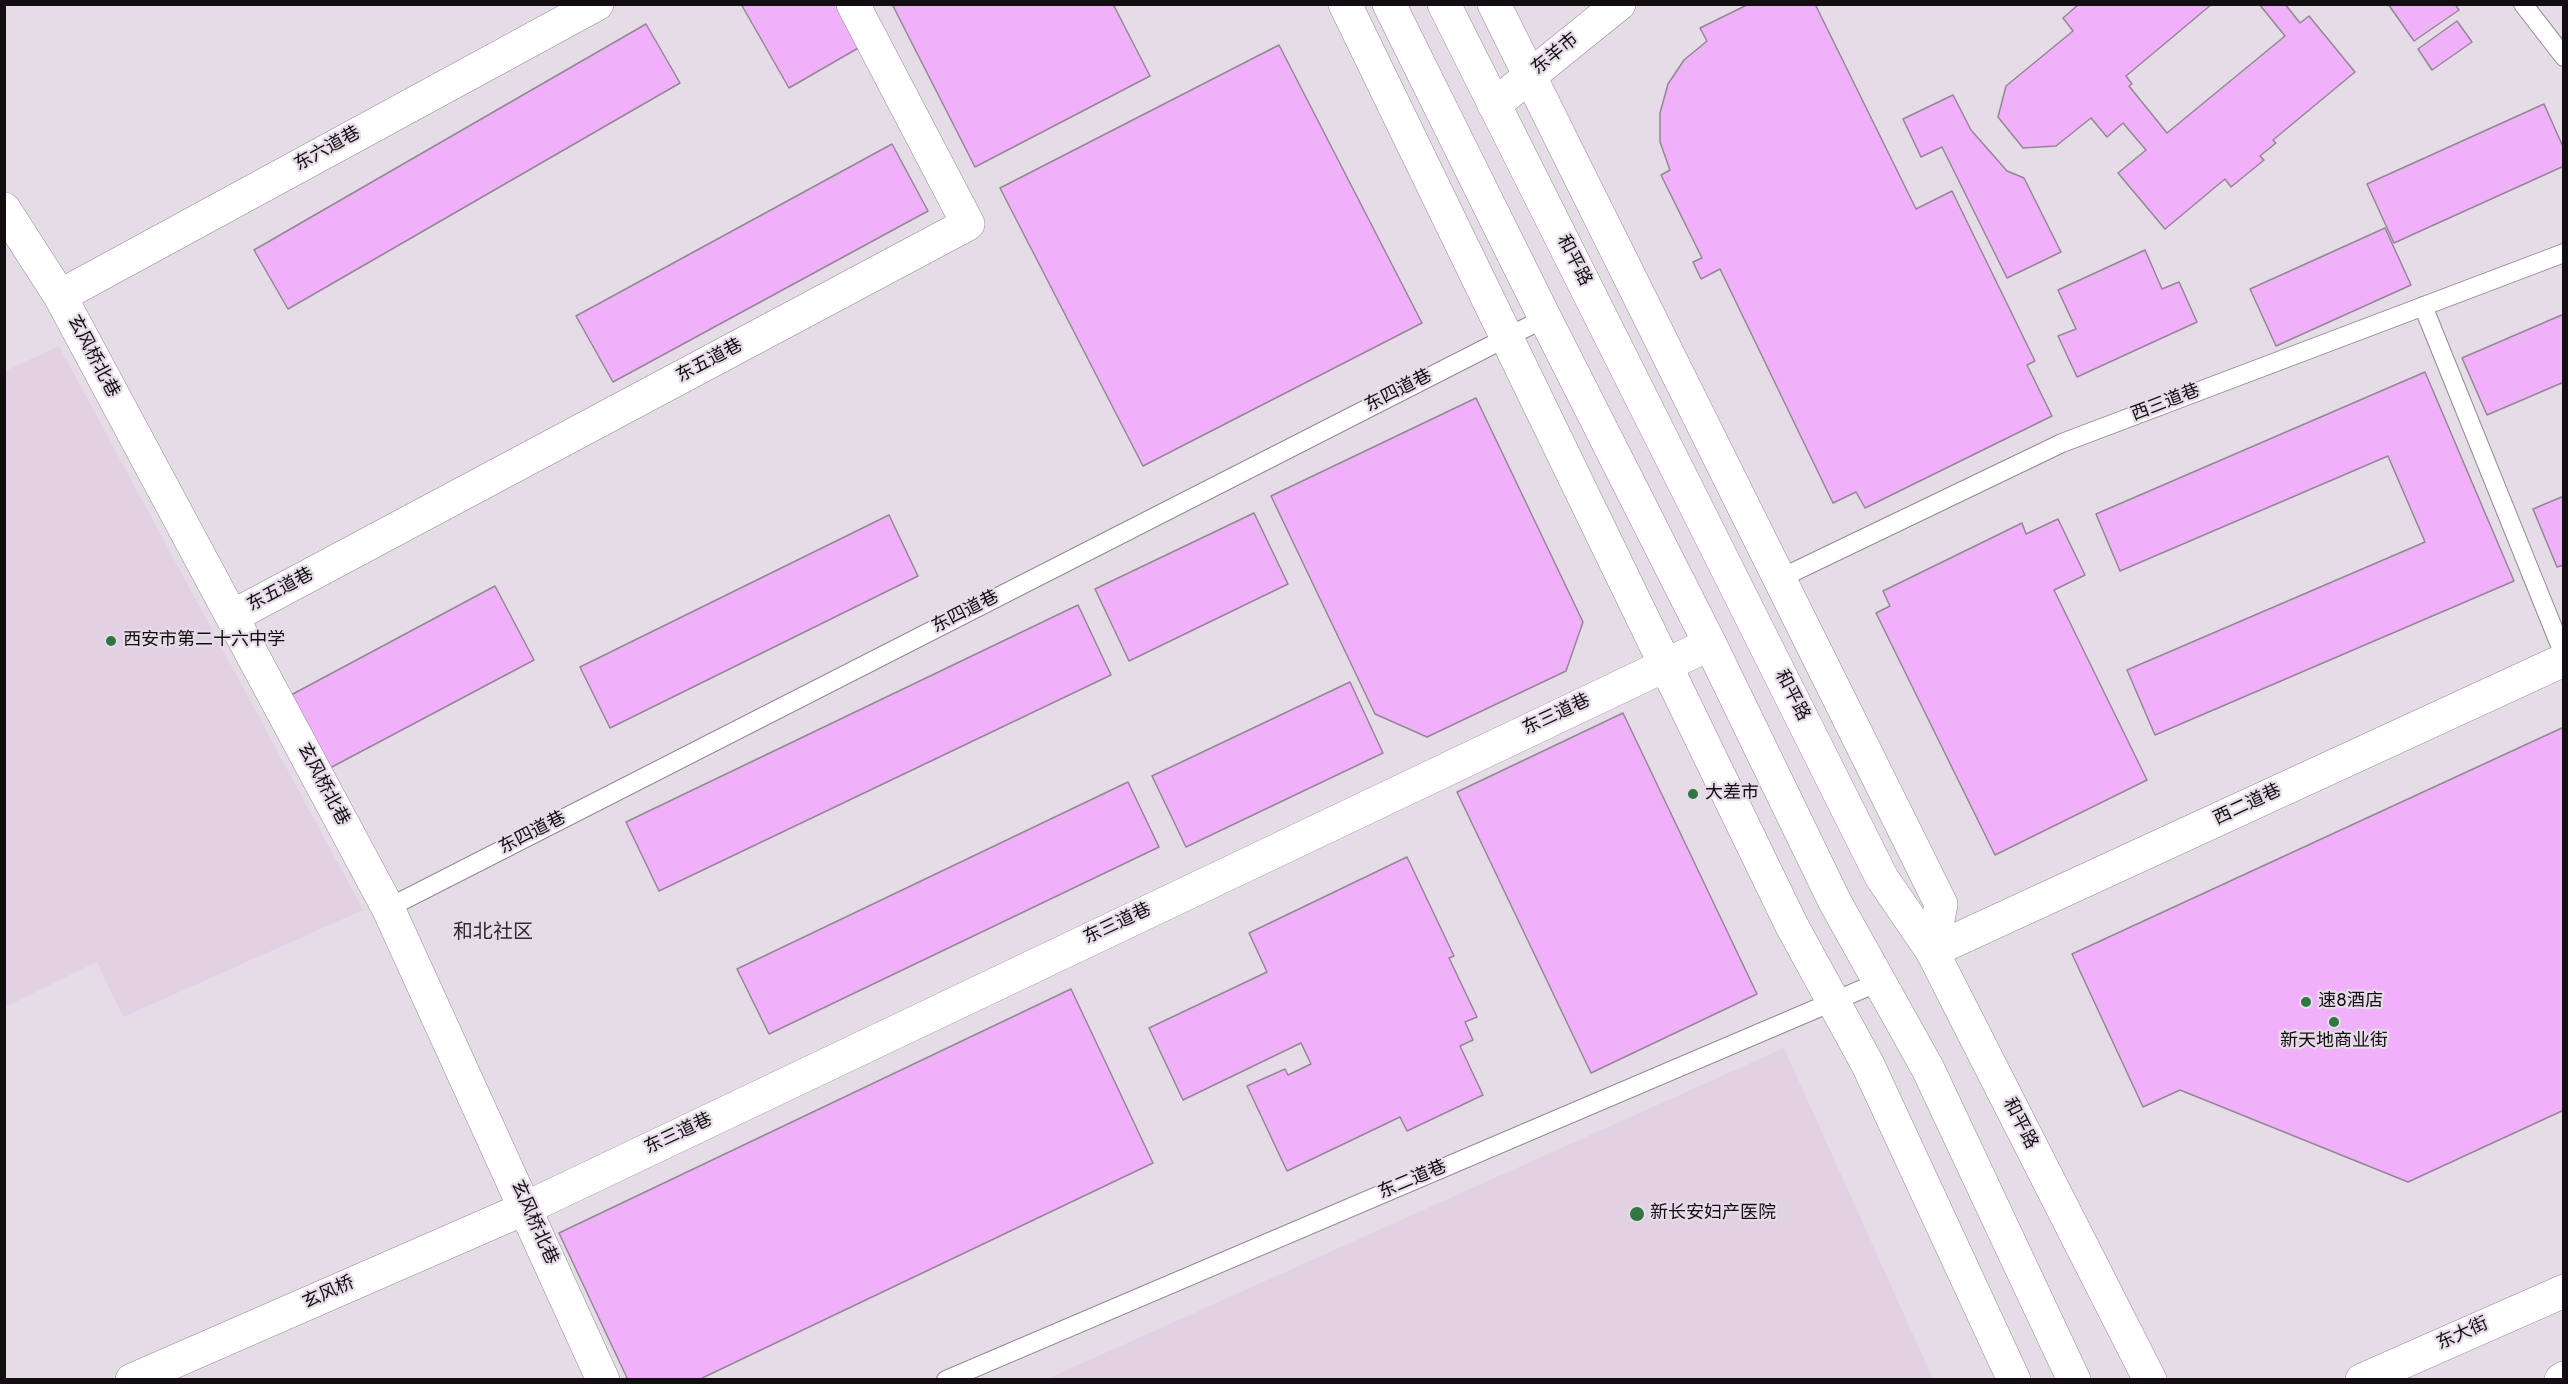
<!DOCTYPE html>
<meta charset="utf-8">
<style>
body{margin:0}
#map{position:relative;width:2568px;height:1384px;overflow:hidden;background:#e6dce8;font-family:Overpass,sans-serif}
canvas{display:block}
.frame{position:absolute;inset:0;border:6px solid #110d11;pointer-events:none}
</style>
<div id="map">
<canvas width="2568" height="1384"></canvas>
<div class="frame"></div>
</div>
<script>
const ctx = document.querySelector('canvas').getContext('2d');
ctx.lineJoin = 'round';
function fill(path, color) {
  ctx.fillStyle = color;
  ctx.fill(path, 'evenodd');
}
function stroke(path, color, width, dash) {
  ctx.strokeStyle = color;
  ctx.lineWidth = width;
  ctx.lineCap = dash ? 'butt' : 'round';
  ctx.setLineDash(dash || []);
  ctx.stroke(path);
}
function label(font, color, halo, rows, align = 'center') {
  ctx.font = font + ' Overpass,"Noto Sans SC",sans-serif';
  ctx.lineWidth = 4.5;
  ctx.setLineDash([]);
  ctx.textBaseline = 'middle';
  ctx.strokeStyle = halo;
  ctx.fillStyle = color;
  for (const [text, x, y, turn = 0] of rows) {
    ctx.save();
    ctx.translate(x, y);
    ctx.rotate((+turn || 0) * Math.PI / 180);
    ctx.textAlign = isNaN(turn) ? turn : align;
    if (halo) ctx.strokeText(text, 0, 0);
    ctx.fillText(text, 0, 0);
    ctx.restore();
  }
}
fill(new Path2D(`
 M 59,346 L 363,910 L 123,1017 L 97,962 L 5,1007 L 5,371 Z
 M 1784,1048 L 1933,1379 L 1047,1379 Z`), '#e1d1e3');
const building = new Path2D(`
 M 741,4 L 836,4 L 860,47 L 789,88 Z
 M 892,4 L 1113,4 L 1150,76 L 975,167 Z
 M 1749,4 L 1815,4 L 1916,209 L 1952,191 L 2035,361 L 2027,365 L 2052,416 L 1865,508 L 1856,492 L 1833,503 L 1720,269 L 1701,279 L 1693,262 L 1702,258 L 1661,175 L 1670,170 L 1660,142 L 1660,113 L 1668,84 L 1684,60 L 1707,41 L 1700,28 Z
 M 2079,4 L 2212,4 L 2126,76 L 2132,84 L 2129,86 L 2167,133 L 2285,36 L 2259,4 L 2285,4 L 2300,23 L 2309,16 L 2355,72 L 2273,140 L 2276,143 L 2260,156 L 2264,160 L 2231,187 L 2225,179 L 2165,229 L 2118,173 L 2146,150 L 2123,123 L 2107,137 L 2091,118 L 2056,146 L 2023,148 L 1998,117 L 2006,86 L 2073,31 L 2063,18 Z
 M 2388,4 L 2455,4 L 2459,10 L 2414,41 Z
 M 2457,21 L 2472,42 L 2432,70 L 2418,49 Z
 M 646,24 L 680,83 L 288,309 L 254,250 Z
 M 1279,45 L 1422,323 L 1143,466 L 1000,188 Z
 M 1953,95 L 1971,130 L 2007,171 L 2024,178 L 2061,252 L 2007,278 L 1942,147 L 1921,157 L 1903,119 Z
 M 2544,104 L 2564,149 L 2564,166 L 2394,243 L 2367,184 Z
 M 892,144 L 928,211 L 613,382 L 576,316 Z
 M 2385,228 L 2411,285 L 2276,346 L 2250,289 Z
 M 2145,250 L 2162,289 L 2179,282 L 2197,322 L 2077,377 L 2058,336 L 2076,329 L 2058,290 Z
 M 2564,314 L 2564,382 L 2487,415 L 2462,358 Z
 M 2425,372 L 2514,581 L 2155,735 L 2127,670 L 2425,542 L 2388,456 L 2120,571 L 2096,514 Z
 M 1476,398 L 1583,622 L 1566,671 L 1427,737 L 1375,714 L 1271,496 Z
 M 2564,496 L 2564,565 L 2557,567 L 2533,509 Z
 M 1254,513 L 1288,584 L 1129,661 L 1095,589 Z
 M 889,515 L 918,576 L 610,728 L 580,667 Z
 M 2058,519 L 2085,575 L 2054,590 L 2147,780 L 1995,855 L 1876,613 L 1890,606 L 1883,591 L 2022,523 L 2026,534 Z
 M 495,586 L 534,660 L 330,768 L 291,695 Z
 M 1078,605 L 1111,675 L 659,891 L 626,822 Z
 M 1350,682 L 1383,753 L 1186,847 L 1152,776 Z
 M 1623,713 L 1757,994 L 1591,1073 L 1457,792 Z
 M 2564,727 L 2564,1110 L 2408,1182 L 2180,1090 L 2143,1107 L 2072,954 Z
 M 1128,782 L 1159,847 L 769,1034 L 737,969 Z
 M 1407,857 L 1454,956 L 1449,958 L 1477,1017 L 1465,1022 L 1473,1040 L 1460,1046 L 1483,1095 L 1407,1131 L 1400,1117 L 1287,1171 L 1247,1086 L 1285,1069 L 1288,1075 L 1311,1064 L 1301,1043 L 1183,1100 L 1149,1028 L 1267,972 L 1249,933 Z
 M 1071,989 L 1153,1163 L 698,1380 L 628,1380 L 559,1233 Z`);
fill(building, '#f1b1fa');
stroke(building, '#928893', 1.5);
const lane = new Path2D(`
 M 2523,4 L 2564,57
 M 2423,306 L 2564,655
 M 1779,579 L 2062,443 L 2564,253
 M 388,908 L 1545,318
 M 946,1380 L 1879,982`);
const street = new Path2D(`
 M 1494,4 L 1941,904 L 1932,951
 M 4,209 L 60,296 L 388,908 L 603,1380
 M 60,296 L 597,4
 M 233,616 L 968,224 L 853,4
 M 1932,951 L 2564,660
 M 132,1380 L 526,1208 L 1710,644`);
const secondary = new Path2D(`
 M 1345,4 L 1792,926 L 1868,1065 L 2014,1380
 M 1389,4 L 1545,318 L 1710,644 L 1835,902 L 1928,1069 L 2074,1380
 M 1444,4 L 1882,878 L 1932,951 L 2150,1380
 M 1494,105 L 1619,4`);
const primary = new Path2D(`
 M 2362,1380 L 2564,1291
 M 2561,1380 L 2564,1378`);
stroke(lane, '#938994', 20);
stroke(street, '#938994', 34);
stroke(secondary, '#938994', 34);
stroke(primary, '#938994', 34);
stroke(lane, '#fff', 18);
stroke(street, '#fff', 33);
stroke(secondary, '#fff', 33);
stroke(primary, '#fff', 33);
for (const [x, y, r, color] of [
 [111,641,6,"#307642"],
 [1693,794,6,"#307642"],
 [2306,1002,6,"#307642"],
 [2334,1022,6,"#307642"],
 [1637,1214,8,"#307642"]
]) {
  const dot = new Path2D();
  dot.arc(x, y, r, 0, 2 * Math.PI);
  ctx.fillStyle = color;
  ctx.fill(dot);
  stroke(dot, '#e6dce8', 2);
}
label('18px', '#110d11', '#e6dce8', [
 ["东羊市",1556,55,-39],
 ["东六道巷",328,150,-29],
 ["和平路",1573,261,63],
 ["玄风桥北巷",92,357,62],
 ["东五道巷",710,362,-28],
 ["东四道巷",1399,392,-27],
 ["西三道巷",2166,404,-21],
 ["东五道巷",281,591,-28],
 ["东四道巷",966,613,-27],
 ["和平路",1791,696,63],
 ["东三道巷",1557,716,-25],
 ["玄风桥北巷",322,785,62],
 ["西二道巷",2248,806,-25],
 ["东四道巷",533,834,-27],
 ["东三道巷",1118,925,-25],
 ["和平路",2019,1124,63],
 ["东三道巷",679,1135,-25],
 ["东二道巷",1413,1181,-23],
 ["玄风桥北巷",533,1223,66],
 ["玄风桥",329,1294,-24],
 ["东大街",2463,1335,-24]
]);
label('18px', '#110d11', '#e6dce8', [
 ["西安市第二十六中学",123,641],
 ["大差市",1705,794],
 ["速8酒店",2318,1002],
 ["新天地商业街",2334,1042,"center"],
 ["新长安妇产医院",1650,1214]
], 'left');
label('20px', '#302832', '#e6dce8', [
 ["和北社区",493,934]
]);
</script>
